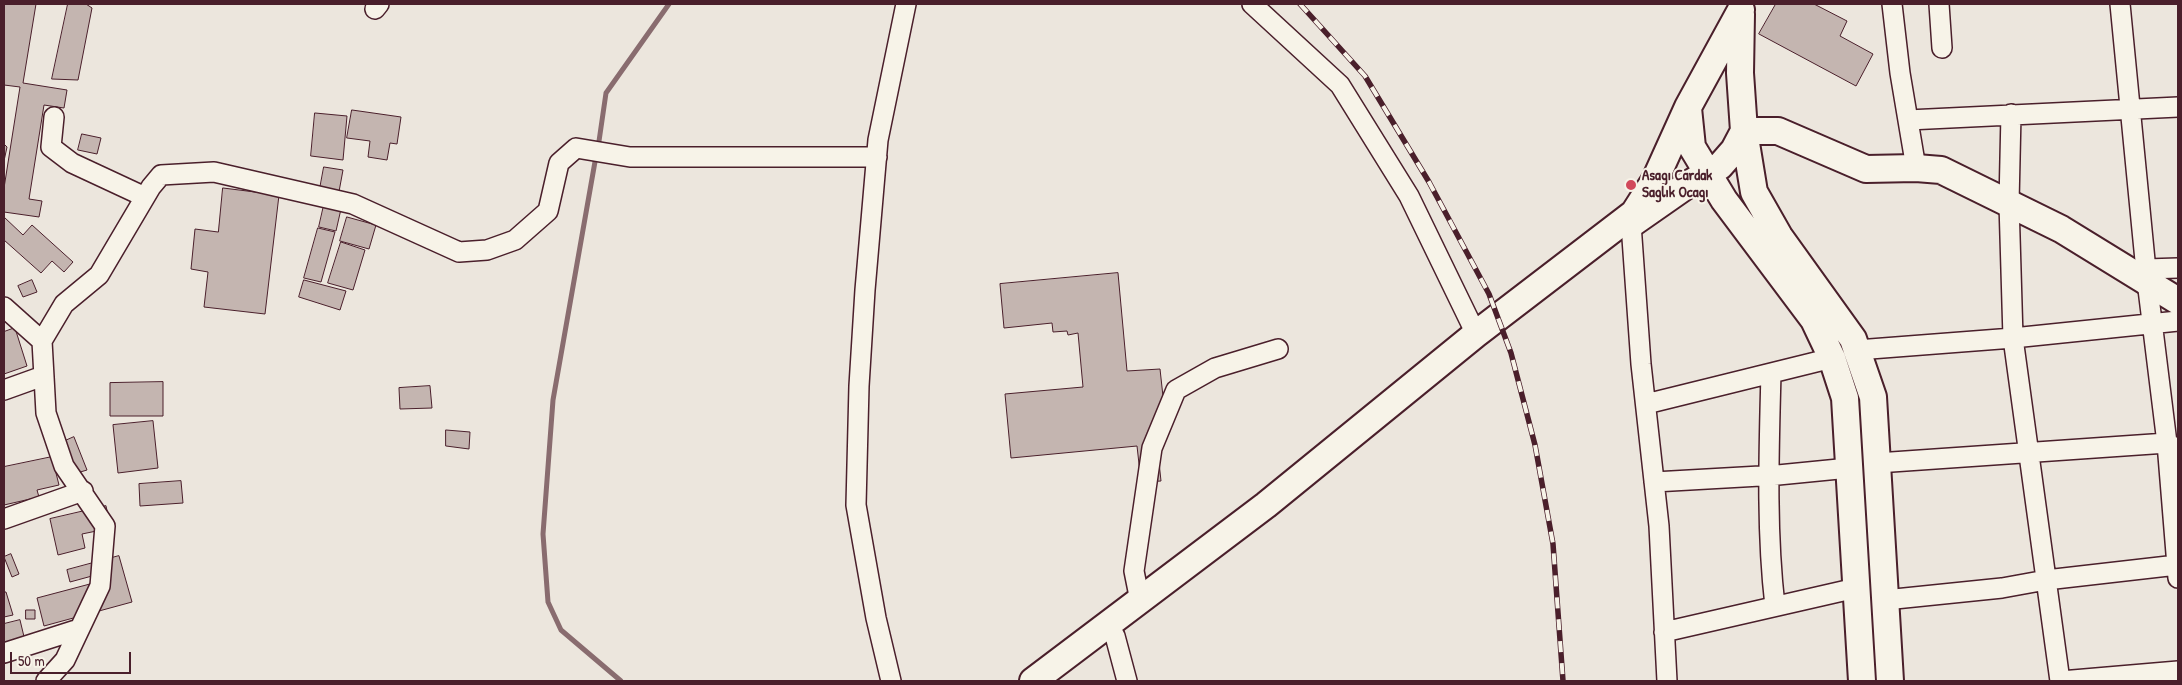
<!DOCTYPE html>
<meta charset="utf-8">
<style>
body{margin:0}
#map{position:relative;width:2182px;height:685px;overflow:hidden;background:#ece6dd;font-family:"Patrick Hand",sans-serif}
canvas{display:block}
.frame{position:absolute;inset:0;border:5px solid #4a1f2b;pointer-events:none}
.scale{position:absolute;left:10px;top:652px;width:121px;height:22px;box-sizing:border-box;border:2px solid #4a1f2b;border-top:0;padding-left:6px;font-size:15px;line-height:18px;white-space:nowrap;color:#4a1f2b;-webkit-text-stroke:4px #f7f3e8;paint-order:stroke}
</style>
<div id="map">
<canvas width="2182" height="685"></canvas>
<div class="frame"></div>
<div class="scale">50 m</div>
</div>
<script>
const ctx = document.querySelector('canvas').getContext('2d');
ctx.lineJoin = 'round';
function stroke(path, color, width, dash) {
  ctx.strokeStyle = color;
  ctx.lineWidth = width;
  ctx.lineCap = dash ? 'butt' : 'round';
  ctx.setLineDash(dash || []);
  ctx.stroke(path);
}
function fill(path, color) {
  ctx.fillStyle = color;
  ctx.fill(path, 'evenodd');
}
function label(font, color, halo, rows, align = 'center') {
  ctx.font = font + ' "Patrick Hand",sans-serif';
  ctx.lineWidth = 4;
  ctx.setLineDash([]);
  ctx.textBaseline = 'middle';
  ctx.strokeStyle = halo;
  ctx.fillStyle = color;
  for (const [text, x, y, turn = 0] of rows) {
    ctx.save();
    ctx.translate(x, y);
    ctx.rotate((+turn || 0) * Math.PI / 180);
    ctx.textAlign = isNaN(turn) ? turn : align;
    if (halo) ctx.strokeText(text, 0, 0);
    ctx.fillText(text, 0, 0);
    ctx.restore();
  }
}
stroke(new Path2D(`
 M 598,148 L 606,93 L 669,4
 M 596,156 L 553,400 L 543,534 L 548,602 L 561,630 L 621,681`), '#896c6f', 5);
const building = new Path2D(`
 M 4,4 L 36,4 L 23,83 L 67,90 L 64,108 L 44,105 L 29,199 L 42,201 L 39,217 L 4,212 L 4,188 L 20,87 L 4,85 Z
 M 68,4 L 86,4 L 92,8 L 78,80 L 52,79 Z
 M 1776,4 L 1814,4 L 1847,21 L 1840,36 L 1873,54 L 1856,86 L 1759,34 Z
 M 352,110 L 401,117 L 397,144 L 390,143 L 387,160 L 368,157 L 370,141 L 347,138 Z
 M 315,113 L 347,116 L 343,160 L 311,156 Z
 M 82,134 L 101,138 L 97,154 L 78,150 Z
 M 4,144 L 7,147 L 4,161 Z
 M 324,167 L 343,170 L 338,197 L 319,194 Z
 M 223,188 L 279,195 L 265,314 L 204,307 L 208,272 L 191,269 L 195,229 L 218,232 Z
 M 324,205 L 341,209 L 336,231 L 319,227 Z
 M 4,217 L 23,235 L 32,225 L 73,262 L 64,272 L 52,261 L 41,273 L 4,240 Z
 M 347,217 L 376,225 L 369,249 L 340,241 Z
 M 318,228 L 335,232 L 321,282 L 304,278 Z
 M 341,242 L 365,250 L 353,290 L 328,283 Z
 M 1118,273 L 1127,371 L 1160,369 L 1167,433 L 1156,434 L 1161,481 L 1141,482 L 1137,446 L 1011,458 L 1005,394 L 1083,387 L 1078,333 L 1068,335 L 1067,331 L 1053,332 L 1052,323 L 1004,328 L 1000,284 Z
 M 32,280 L 37,292 L 23,297 L 18,286 Z
 M 304,280 L 346,291 L 340,310 L 299,297 Z
 M 15,328 L 27,366 L 4,374 L 4,332 Z
 M 163,382 L 163,416 L 110,416 L 110,383 Z
 M 430,386 L 432,408 L 400,409 L 399,388 Z
 M 153,421 L 158,468 L 118,473 L 113,425 Z
 M 446,430 L 470,432 L 469,449 L 446,446 Z
 M 74,437 L 87,470 L 77,473 L 65,441 Z
 M 52,457 L 59,485 L 37,490 L 39,497 L 4,505 L 4,467 Z
 M 181,481 L 183,503 L 140,506 L 139,484 Z
 M 106,506 L 111,528 L 82,534 L 85,548 L 58,555 L 50,519 Z
 M 11,554 L 19,574 L 12,577 L 4,557 Z
 M 119,556 L 132,602 L 44,626 L 37,598 L 105,580 L 103,573 L 70,582 L 67,570 Z
 M 4,592 L 6,592 L 13,615 L 4,617 Z
 M 26,610 L 35,610 L 35,619 L 26,619 Z
 M 20,620 L 26,645 L 4,650 L 4,624 Z`);
fill(building, '#c4b5b0');
stroke(building, '#4a1f2b', 1);
const street = new Path2D(`
 M 1252,4 L 1340,85 L 1409,196 L 1476,334
 M 1892,4 L 1900,73 L 1916,168
 M 1939,4 L 1942,48
 M 2120,4 L 2147,281 L 2167,443 L 2178,578
 M 375,9 L 379,4
 M 2011,114 L 2009,203 L 2013,338 L 2060,681
 M 54,117 L 51,147 L 72,163 L 145,197
 M 1908,120 L 2178,107
 M 1631,224 L 1641,364 L 1659,526 L 1667,681
 M 2146,269 L 2178,268
 M 4,307 L 42,341 L 46,413 L 64,466 L 105,526 L 100,586 L 65,660 L 46,681
 M 42,341 L 64,304 L 99,275 L 151,187 L 161,175 L 214,172 L 353,204 L 459,252 L 487,250 L 515,240 L 548,211 L 559,163 L 576,148 L 630,157 L 877,157
 M 1857,350 L 2013,338 L 2178,321
 M 1771,373 C 1769,451 1766,529 1775,606
 M 4,390 L 43,376
 M 1646,404 L 1832,358
 M 1877,463 L 2167,443 L 2177,449
 M 1654,482 L 1778,475 L 1849,468
 M 4,519 L 83,491
 M 1885,600 L 2002,588 L 2046,580 L 2177,565
 M 1140,601 L 1134,571 L 1152,448 L 1176,390 L 1215,368 L 1278,349
 M 1664,632 L 1856,588
 M 1115,636 L 1127,681
 M 4,653 L 79,629
 M 891,681 L 876,618 L 856,505 L 859,386 L 865,290 L 878,140 L 906,4
 M 2061,681 L 2178,671`);
const secondary = new Path2D(`
 M 1741,14 L 1740,73 L 1744,131 L 1754,192 L 1779,236 L 1853,339 L 1873,397 L 1890,681
 M 1688,108 L 1692,147 L 1724,200 L 1814,320 L 1832,358 L 1845,398 L 1862,681
 M 1744,131 L 1778,131 L 1866,169 L 1916,168 L 1941,170 L 2061,229 L 2178,301
 M 1634,222 L 1687,185 L 1720,166 L 1734,150 L 1744,131
 M 1033,681 L 1266,505 L 1476,334 L 1634,213 L 1655,180 L 1688,107 L 1741,10`);
stroke(street, '#4a1f2b', 22);
stroke(secondary, '#4a1f2b', 30);
stroke(street, '#f7f3e8', 19);
stroke(secondary, '#f7f3e8', 26);
const rail = new Path2D(`
 M 1300,4 L 1365,76 L 1429,182 L 1489,294 L 1511,353 L 1535,445 L 1553,544 L 1563,681`);
stroke(rail, '#4a1f2b', 5.5);
stroke(rail, '#f7f3e8', 4, [11]);
for (const [x, y, r, color] of [
 [1631,185,6,"#d1495b"]
]) {
  const dot = new Path2D();
  dot.arc(x, y, r, 0, 2 * Math.PI);
  ctx.fillStyle = color;
  ctx.fill(dot);
  stroke(dot, '#f7f3e8', 2);
}
label('bold 15px', '#4a1f2b', '#f7f3e8', [
 ["Asagı Cardak",1642,176],
 ["Saglık Ocagı",1642,193]
], 'left');
</script>
